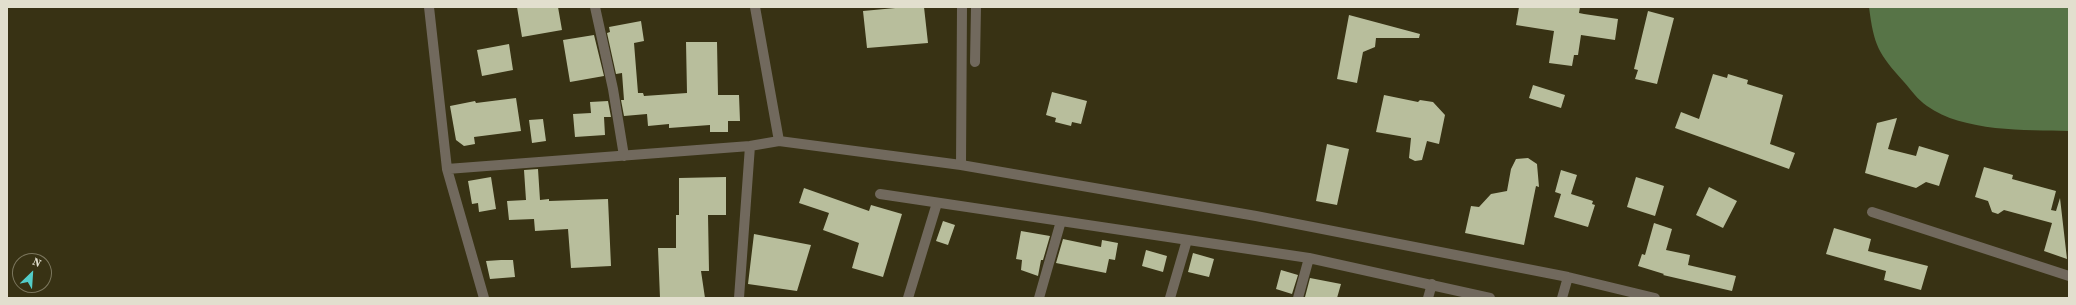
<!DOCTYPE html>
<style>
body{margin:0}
#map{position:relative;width:2076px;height:305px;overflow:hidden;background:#383214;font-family:"Source Serif 4",serif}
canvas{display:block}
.frame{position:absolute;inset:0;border:8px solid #e2dfce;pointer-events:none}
.north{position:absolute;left:12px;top:253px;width:40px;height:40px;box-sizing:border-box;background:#383214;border:1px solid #7c775e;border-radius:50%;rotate:25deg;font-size:11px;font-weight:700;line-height:16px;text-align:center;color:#e2dfce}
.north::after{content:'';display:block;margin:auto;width:14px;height:18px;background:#53cdc9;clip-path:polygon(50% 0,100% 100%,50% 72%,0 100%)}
</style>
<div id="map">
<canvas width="2076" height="305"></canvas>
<div class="frame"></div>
<div class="north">N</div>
</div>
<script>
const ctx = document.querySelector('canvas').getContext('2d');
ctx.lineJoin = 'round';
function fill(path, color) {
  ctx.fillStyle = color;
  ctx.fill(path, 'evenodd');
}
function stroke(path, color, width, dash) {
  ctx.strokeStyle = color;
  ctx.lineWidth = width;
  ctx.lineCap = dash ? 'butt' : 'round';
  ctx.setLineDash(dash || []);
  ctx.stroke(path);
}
fill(new Path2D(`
 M 1869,7 L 2069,7 L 2069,131 C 2026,130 1963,132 1927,106 C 1918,100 1911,90 1904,82 C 1878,53 1874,46 1869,7 Z`), '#577447');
fill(new Path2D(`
 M 517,7 L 558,7 L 562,30 L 522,37 Z
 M 906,7 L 924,7 L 928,43 L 867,48 L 863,11 Z
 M 1519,7 L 1580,7 L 1579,13 L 1584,14 L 1618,19 L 1615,40 L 1581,35 L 1578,55 L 1574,55 L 1572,66 L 1549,63 L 1554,31 L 1516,25 Z
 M 1648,11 L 1674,18 L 1657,84 L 1635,79 L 1638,70 L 1634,69 Z
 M 1349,15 L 1420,34 L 1419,38 L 1376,38 L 1375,47 L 1363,52 L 1357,83 L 1337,79 Z
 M 641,21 L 644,41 L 634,43 L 638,93 L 643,93 L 644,96 L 687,93 L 686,42 L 717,42 L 718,95 L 739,95 L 740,121 L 728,121 L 728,132 L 710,132 L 710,125 L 669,128 L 669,124 L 648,126 L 647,114 L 624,116 L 621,100 L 624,100 L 622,73 L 616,74 L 607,33 L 610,32 L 609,27 Z
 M 594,35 L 604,76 L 570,82 L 563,40 Z
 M 509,44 L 513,70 L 482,76 L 477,50 Z
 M 1713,74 L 1727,78 L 1728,74 L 1748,80 L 1747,84 L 1783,95 L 1770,144 L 1795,153 L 1789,169 L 1675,128 L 1681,112 L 1699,119 Z
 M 1533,85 L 1565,95 L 1561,108 L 1529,98 Z
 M 1052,92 L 1087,101 L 1081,124 L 1072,122 L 1071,126 L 1055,122 L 1056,118 L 1046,115 Z
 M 1384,95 L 1418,102 L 1420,100 L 1433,102 L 1445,115 L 1439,144 L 1427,141 L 1422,160 L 1415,161 L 1409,158 L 1411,138 L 1376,132 Z
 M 516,98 L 521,131 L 474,137 L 475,144 L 464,146 L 456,140 L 450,106 L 475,101 L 476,103 Z
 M 608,101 L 611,117 L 604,117 L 605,135 L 575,137 L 573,114 L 591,113 L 590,102 Z
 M 1897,118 L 1888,149 L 1916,156 L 1919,146 L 1949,155 L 1939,186 L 1926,182 L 1916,188 L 1865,173 L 1877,123 Z
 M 543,119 L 546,141 L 532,143 L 529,120 Z
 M 1327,144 L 1349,149 L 1337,205 L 1316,201 Z
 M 1528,158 L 1537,164 L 1539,187 L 1536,186 L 1524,245 L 1465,233 L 1471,206 L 1479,207 L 1491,194 L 1507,191 L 1511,169 L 1516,159 Z
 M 1984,167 L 2013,175 L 2012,179 L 2056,191 L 2051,210 L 2056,211 L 2060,198 L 2067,259 L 2044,251 L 2052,223 L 2004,210 L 1998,214 L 1992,212 L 1988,201 L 1975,197 Z
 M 538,169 L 540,200 L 549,199 L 549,201 L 608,199 L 611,266 L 571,268 L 568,229 L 535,231 L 534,219 L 509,220 L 507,201 L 526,200 L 524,170 Z
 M 1561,170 L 1577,175 L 1571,194 L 1593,201 L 1592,204 L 1595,205 L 1588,227 L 1554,217 L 1561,194 L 1555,192 Z
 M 491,177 L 496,209 L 479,212 L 478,203 L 472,204 L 468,181 Z
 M 726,177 L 726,215 L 708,215 L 709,271 L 701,271 L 705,298 L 660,298 L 658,248 L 676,248 L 676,215 L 679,215 L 679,178 Z
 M 1636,177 L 1664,186 L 1655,216 L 1627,207 Z
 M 1709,187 L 1737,201 L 1723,228 L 1696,215 Z
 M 804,188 L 869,211 L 871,205 L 902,214 L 883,277 L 852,268 L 859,243 L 823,230 L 829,213 L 799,203 Z
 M 943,221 L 955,225 L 948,245 L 936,241 Z
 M 1654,223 L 1672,229 L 1666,250 L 1690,255 L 1688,265 L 1736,276 L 1732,291 L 1663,275 L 1664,274 L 1638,266 L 1642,254 L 1645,255 Z
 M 1834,228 L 1871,239 L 1868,251 L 1928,266 L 1921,290 L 1884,280 L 1886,271 L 1826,254 Z
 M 1021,231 L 1050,236 L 1043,260 L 1041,260 L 1038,276 L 1021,270 L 1022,260 L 1016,259 Z
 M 754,234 L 811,245 L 797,291 L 748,284 Z
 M 1063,239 L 1101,247 L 1102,240 L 1118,243 L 1115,260 L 1109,259 L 1106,273 L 1056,263 Z
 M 1146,250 L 1167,256 L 1163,272 L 1142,266 Z
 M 1193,253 L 1214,259 L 1209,277 L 1188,272 Z
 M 501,260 L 513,260 L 515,277 L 490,279 L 486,261 Z
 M 1281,270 L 1298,275 L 1292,294 L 1276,289 Z
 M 1310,278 L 1341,284 L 1337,298 L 1305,297 Z`), '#b8be9c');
stroke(new Path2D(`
 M 429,7 L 447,169 L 484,298
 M 595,7 L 613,89 L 624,156
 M 755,7 L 779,141
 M 975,62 L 976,7
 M 961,165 L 962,7
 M 447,169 L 750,146 L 779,141 L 961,165 L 1256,216 L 1568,277 L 1655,298
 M 880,194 L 1309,258 L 1490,298
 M 1872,212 L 2069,276
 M 739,298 L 750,146
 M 908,298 L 937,203
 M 1039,298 L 1061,221
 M 1170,298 L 1187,240
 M 1298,298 L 1309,258
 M 1428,298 L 1432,284
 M 1562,298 L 1568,277`), '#71695d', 10);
</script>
